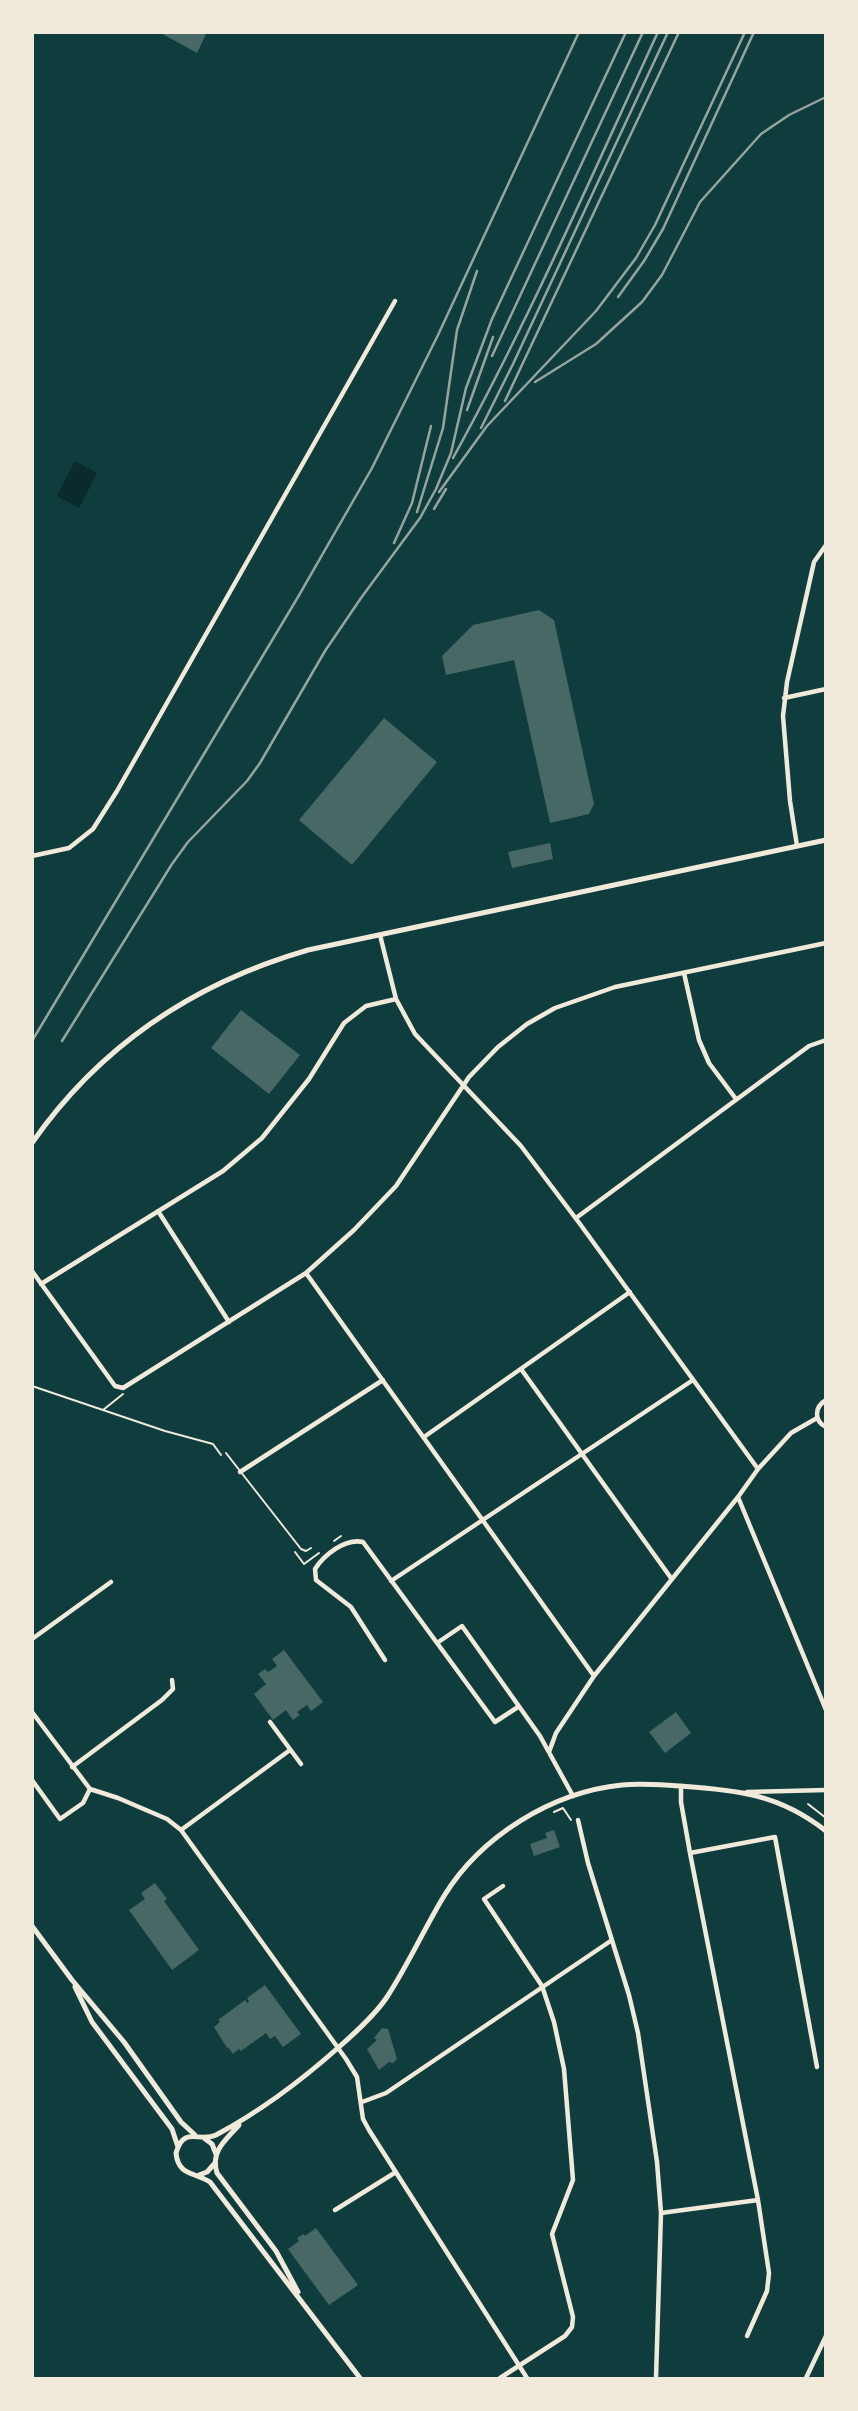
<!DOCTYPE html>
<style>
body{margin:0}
#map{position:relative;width:858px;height:2411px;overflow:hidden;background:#0f3d3e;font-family:"DejaVu Sans",sans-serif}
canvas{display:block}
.frame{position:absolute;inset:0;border:34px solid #f1e9da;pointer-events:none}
</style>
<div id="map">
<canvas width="858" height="2411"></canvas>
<div class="frame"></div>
</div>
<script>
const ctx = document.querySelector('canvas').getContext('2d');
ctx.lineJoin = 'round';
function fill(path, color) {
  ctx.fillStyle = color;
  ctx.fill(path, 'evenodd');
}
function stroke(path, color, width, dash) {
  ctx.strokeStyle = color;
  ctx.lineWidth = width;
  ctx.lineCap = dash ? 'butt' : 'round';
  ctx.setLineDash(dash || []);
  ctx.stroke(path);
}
fill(new Path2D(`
 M 75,461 L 97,473 L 79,508 L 57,496 Z`), '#0a2a2b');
fill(new Path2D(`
 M 159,32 L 207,32 L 197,53 Z
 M 539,610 L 554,620 L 594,804 L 589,814 L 550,823 L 514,660 L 446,675 L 442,656 L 473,625 Z
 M 384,718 L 437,762 L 352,865 L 299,820 Z
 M 550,843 L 553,859 L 512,868 L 508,852 Z
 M 241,1010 L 300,1055 L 269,1094 L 211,1048 Z
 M 284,1650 L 323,1702 L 311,1711 L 307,1705 L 297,1712 L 300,1715 L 293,1720 L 286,1710 L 273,1720 L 254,1694 L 266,1684 L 258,1674 L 265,1669 L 268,1672 L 277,1666 L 272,1659 Z
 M 676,1712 L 691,1733 L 665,1753 L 649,1732 Z
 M 554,1830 L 560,1847 L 534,1856 L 530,1844 L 547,1838 L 545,1833 Z
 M 155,1883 L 167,1899 L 164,1901 L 199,1950 L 172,1970 L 129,1910 L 145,1899 L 141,1893 Z
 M 265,1985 L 301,2034 L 283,2047 L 275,2036 L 270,2039 L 266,2033 L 241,2051 L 239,2049 L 233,2054 L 228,2047 L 227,2048 L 214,2027 L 220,2022 L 218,2020 L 245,2000 L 247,2003 L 249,2001 L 247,1998 Z
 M 382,2028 L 388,2029 L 397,2059 L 393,2063 L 389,2062 L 379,2070 L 367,2049 L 377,2040 L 374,2038 Z
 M 316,2228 L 358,2285 L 329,2305 L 288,2249 L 299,2241 L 297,2238 L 304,2234 L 305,2236 Z`), '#486865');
stroke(new Path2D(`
 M 32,1386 L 165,1431 L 213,1444 L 221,1455
 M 103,1410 L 123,1394
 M 334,1541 L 341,1536
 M 295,1552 L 304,1564 L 319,1553
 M 808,1804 L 826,1818
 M 554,1812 L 563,1808 L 571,1820`), '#f1e9da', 2);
stroke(new Path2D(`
 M 226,1453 L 301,1549 L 306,1551 L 311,1548`), '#f1e9da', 2);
stroke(new Path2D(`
 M 784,698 L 826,689
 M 797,846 L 790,801 L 783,716 L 787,682 L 814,562 L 826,545
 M 32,856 L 69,848 L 93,829 L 117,791 L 395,301
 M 380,935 L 396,999 L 415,1034 L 521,1146 L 580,1224 L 758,1469
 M 684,973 L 699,1040 L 709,1063 L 736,1099
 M 158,1211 L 229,1322
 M 576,1218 L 809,1046 L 826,1040
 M 32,1271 L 115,1386 L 123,1388 L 306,1273 L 354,1230 L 396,1186 L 469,1077 L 498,1047 L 527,1024 L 555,1008 L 615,987 L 826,943
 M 306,1273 L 594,1676
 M 41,1284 L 223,1171 L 262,1138 L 309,1079 L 344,1023 L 366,1006 L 396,999
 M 521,1369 L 671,1578
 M 826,1400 C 814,1407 814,1421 826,1427
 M 424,1437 L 630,1292
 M 240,1472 L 383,1380
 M 738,1497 L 826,1710
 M 391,1581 L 693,1380
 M 32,1639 L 111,1582
 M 437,1643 L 462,1626 L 540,1736 L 573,1796
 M 385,1660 L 351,1607 L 316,1580 L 315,1569 C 324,1555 345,1538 363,1542 L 495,1722 L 518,1707
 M 32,1712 L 90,1789 L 118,1798 L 167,1819 L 181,1830 L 346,2059 L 357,2077 L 363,2119 L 369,2130 L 527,2378
 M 270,1722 L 301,1764
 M 549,1752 L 556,1733 L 594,1676 L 738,1497 L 758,1469 L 791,1433 L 817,1418
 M 72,1767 L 162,1700 L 173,1689 L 172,1680
 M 32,1780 L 60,1819 L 83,1803 L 90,1789
 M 681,1786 L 681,1802 L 690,1853 L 758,2200 L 769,2273 L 767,2291 L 747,2336
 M 747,1792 L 826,1790
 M 578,1820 L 588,1863 L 629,1995 L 638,2033 L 657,2162 L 661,2213 L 656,2378
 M 181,1830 L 290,1750
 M 690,1853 L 775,1837 L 817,2067
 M 362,2102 L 386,2093 L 612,1940
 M 335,2210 L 396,2172
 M 661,2213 L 758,2200
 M 500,2378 L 565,2336 L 572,2327 L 573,2317 L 552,2234 L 573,2180 L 564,2069 L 554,2022 L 542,1986 L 484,1899 L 503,1886
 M 806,2378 L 826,2336`), '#f1e9da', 4.5);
stroke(new Path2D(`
 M 32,1143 C 101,1044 194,983 308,950 L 826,840
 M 32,1926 L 72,1980 L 124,2042 L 181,2122 L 195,2135
 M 75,1987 L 92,2022 L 172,2129 L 178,2147
 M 239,2125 C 226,2140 210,2151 217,2173 L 276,2251 L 298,2292
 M 204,2138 L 212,2144 L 216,2154
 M 199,2175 L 207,2172 L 215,2163
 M 360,2378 L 210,2182 C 195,2172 178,2176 176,2153 C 184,2125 199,2143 216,2135 C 259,2112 302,2080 339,2047 C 355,2033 375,2015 387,1997 C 408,1965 424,1929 444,1896 C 481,1836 552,1792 622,1785 C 642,1783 661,1785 680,1786 C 737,1790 779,1794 826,1831`), '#f1e9da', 5);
stroke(new Path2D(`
 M 618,297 L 644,261 L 663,229 L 754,32
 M 492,356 L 643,32
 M 535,382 L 596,344 L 642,302 L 662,275 L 700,202 L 761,134 L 789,115 L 826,97
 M 505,401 L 679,32
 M 467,410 L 493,337
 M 481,428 L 513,364 L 668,32
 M 453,458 C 529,320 592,175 658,32
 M 439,492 L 487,426 L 596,311 L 636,258 L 655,225 L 745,32
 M 434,509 L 446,489
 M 417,512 L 443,428 L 457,330 L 477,271
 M 394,543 L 412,503 L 431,426
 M 32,1041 L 298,597 L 372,468 L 438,335 L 579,32
 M 62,1041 L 172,864 L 188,842 L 247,781 L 260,763 L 325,651 L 361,598 L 420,518 L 436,489 L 451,453 L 466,388 L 492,319 L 626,32`), '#97a49c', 2.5);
</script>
